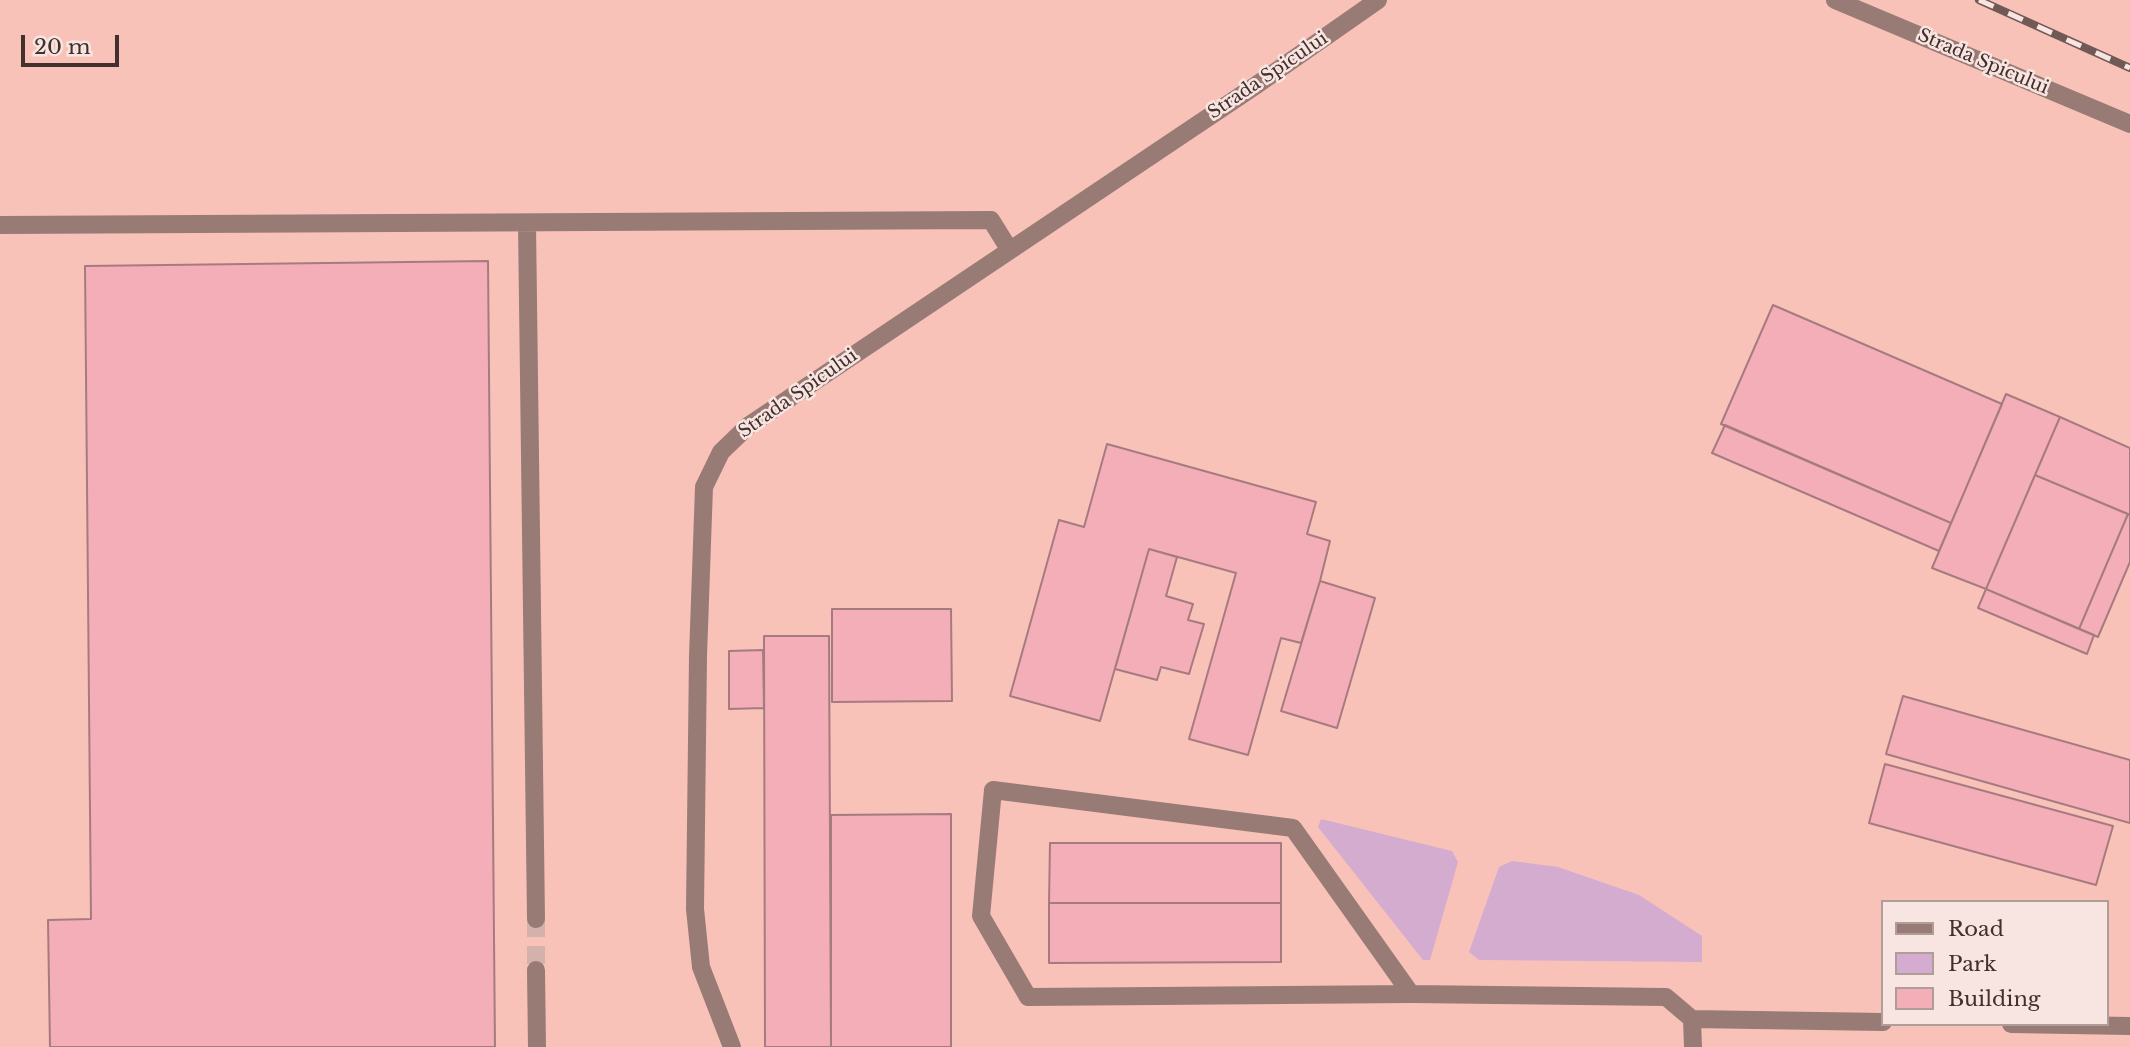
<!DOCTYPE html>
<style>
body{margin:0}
#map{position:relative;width:2130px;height:1047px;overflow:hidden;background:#f9d3cb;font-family:"Libre Baskerville",serif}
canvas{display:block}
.legend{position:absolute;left:1881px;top:900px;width:228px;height:126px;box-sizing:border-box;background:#f8e5e1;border:2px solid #af9d99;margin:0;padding:9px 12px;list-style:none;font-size:21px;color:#42302d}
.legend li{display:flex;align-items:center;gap:14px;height:35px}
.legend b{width:35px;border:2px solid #af9d99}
.scale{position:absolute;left:21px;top:35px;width:98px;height:32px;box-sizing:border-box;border:4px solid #42302d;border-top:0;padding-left:9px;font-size:21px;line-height:24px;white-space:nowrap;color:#42302d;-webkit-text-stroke:5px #f8e5e1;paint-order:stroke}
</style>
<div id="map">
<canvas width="2130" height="1047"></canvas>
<ul class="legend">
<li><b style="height:9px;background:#987b75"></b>Road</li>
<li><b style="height:19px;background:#d4accf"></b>Park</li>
<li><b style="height:19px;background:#f4aeb7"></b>Building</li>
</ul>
<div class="scale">20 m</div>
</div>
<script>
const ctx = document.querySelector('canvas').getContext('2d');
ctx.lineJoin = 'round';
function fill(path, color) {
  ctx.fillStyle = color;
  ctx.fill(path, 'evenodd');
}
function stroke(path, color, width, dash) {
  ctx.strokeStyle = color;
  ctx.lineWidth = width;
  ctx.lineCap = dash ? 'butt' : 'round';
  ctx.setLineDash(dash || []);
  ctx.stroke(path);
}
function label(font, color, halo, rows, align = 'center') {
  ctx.font = font + ' "Libre Baskerville",serif';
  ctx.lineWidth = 5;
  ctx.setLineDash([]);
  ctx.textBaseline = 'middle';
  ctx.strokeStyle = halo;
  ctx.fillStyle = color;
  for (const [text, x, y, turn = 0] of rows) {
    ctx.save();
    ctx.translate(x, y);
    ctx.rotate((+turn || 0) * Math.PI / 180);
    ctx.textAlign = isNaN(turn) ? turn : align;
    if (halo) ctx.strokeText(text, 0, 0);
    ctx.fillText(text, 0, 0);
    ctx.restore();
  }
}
fill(new Path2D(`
 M 0,0 L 2130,0 L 2130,1047 L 0,1047 ZM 1883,902 L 2107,902 L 2107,1024 L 1883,1024 Z`), '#f9c2b8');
fill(new Path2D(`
 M 1321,819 L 1452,851 L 1458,862 L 1430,960 L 1423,960 L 1318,827 Z
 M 1512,861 L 1558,867 L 1639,895 L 1702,936 L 1702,962 L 1479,960 L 1469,952 L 1499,867 Z`), '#d4accf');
const building = new Path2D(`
 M 488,261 L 495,1047 L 50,1047 L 48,920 L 91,919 L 85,266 Z
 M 1773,305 L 2002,404 L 1951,523 L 1721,424 Z
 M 2006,394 L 2060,417 L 1986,589 L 1932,568 Z
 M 2060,417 L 2130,448 L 2130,515 L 2035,475 Z
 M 1725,425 L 1951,523 L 1939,551 L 1712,453 Z
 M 1107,444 L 1316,502 L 1307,534 L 1330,541 L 1320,581 L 1301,643 L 1281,638 L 1248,755 L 1189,739 L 1236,573 L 1149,549 L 1100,721 L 1010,696 L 1059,520 L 1084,527 Z
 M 2035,475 L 2128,514 L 2079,629 L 1986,589 Z
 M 2128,514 L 2130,515 L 2130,562 L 2098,637 L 2079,629 Z
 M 1149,549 L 1177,557 L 1166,596 L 1193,604 L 1188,620 L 1204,624 L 1189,674 L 1161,667 L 1157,680 L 1115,669 Z
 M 1320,581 L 1375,598 L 1337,728 L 1281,711 Z
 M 1986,589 L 2094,635 L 2087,654 L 1978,608 Z
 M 832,609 L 951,609 L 952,701 L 832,702 Z
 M 764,636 L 829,636 L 831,1047 L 765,1047 Z
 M 763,650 L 764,708 L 729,709 L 729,651 Z
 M 1903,696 L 2130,760 L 2130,823 L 1886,754 Z
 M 1885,764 L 2113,826 L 2096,885 L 1869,823 Z
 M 951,814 L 951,1047 L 831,1047 L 831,815 Z
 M 1050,843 L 1281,843 L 1281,903 L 1049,903 Z
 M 1049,903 L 1281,903 L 1281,962 L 1049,963 Z`);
fill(building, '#f4aeb7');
stroke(building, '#a67b80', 2);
stroke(new Path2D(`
 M 536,919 L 536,970`), '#d4b2ab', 18, [18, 9]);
stroke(new Path2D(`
 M 1835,0 L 2130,124
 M 527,224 L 536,919
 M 0,225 L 991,220 L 1009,249
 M 536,970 L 537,1047
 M 1411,994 L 1293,828 L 993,790 L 981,916 L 1028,997 L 1411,994 L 1666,997 L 1692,1019 L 1883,1022
 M 1692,1019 L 1693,1047
 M 2011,1024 L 2130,1026
 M 732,1047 L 701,967 L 695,909 L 698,656 L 704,487 L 721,452 L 748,426 L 1255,86 L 1378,0`), '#987b75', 18);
const rail = new Path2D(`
 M 1979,0 L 2130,68`);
stroke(rail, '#715955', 8);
stroke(rail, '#f8e5e1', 5, [16]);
label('18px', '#42302d', '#f8e5e1', [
 ["Strada Spicului",1983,62,23],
 ["Strada Spicului",1268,76,-34],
 ["Strada Spicului",798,394,-35]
]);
</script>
